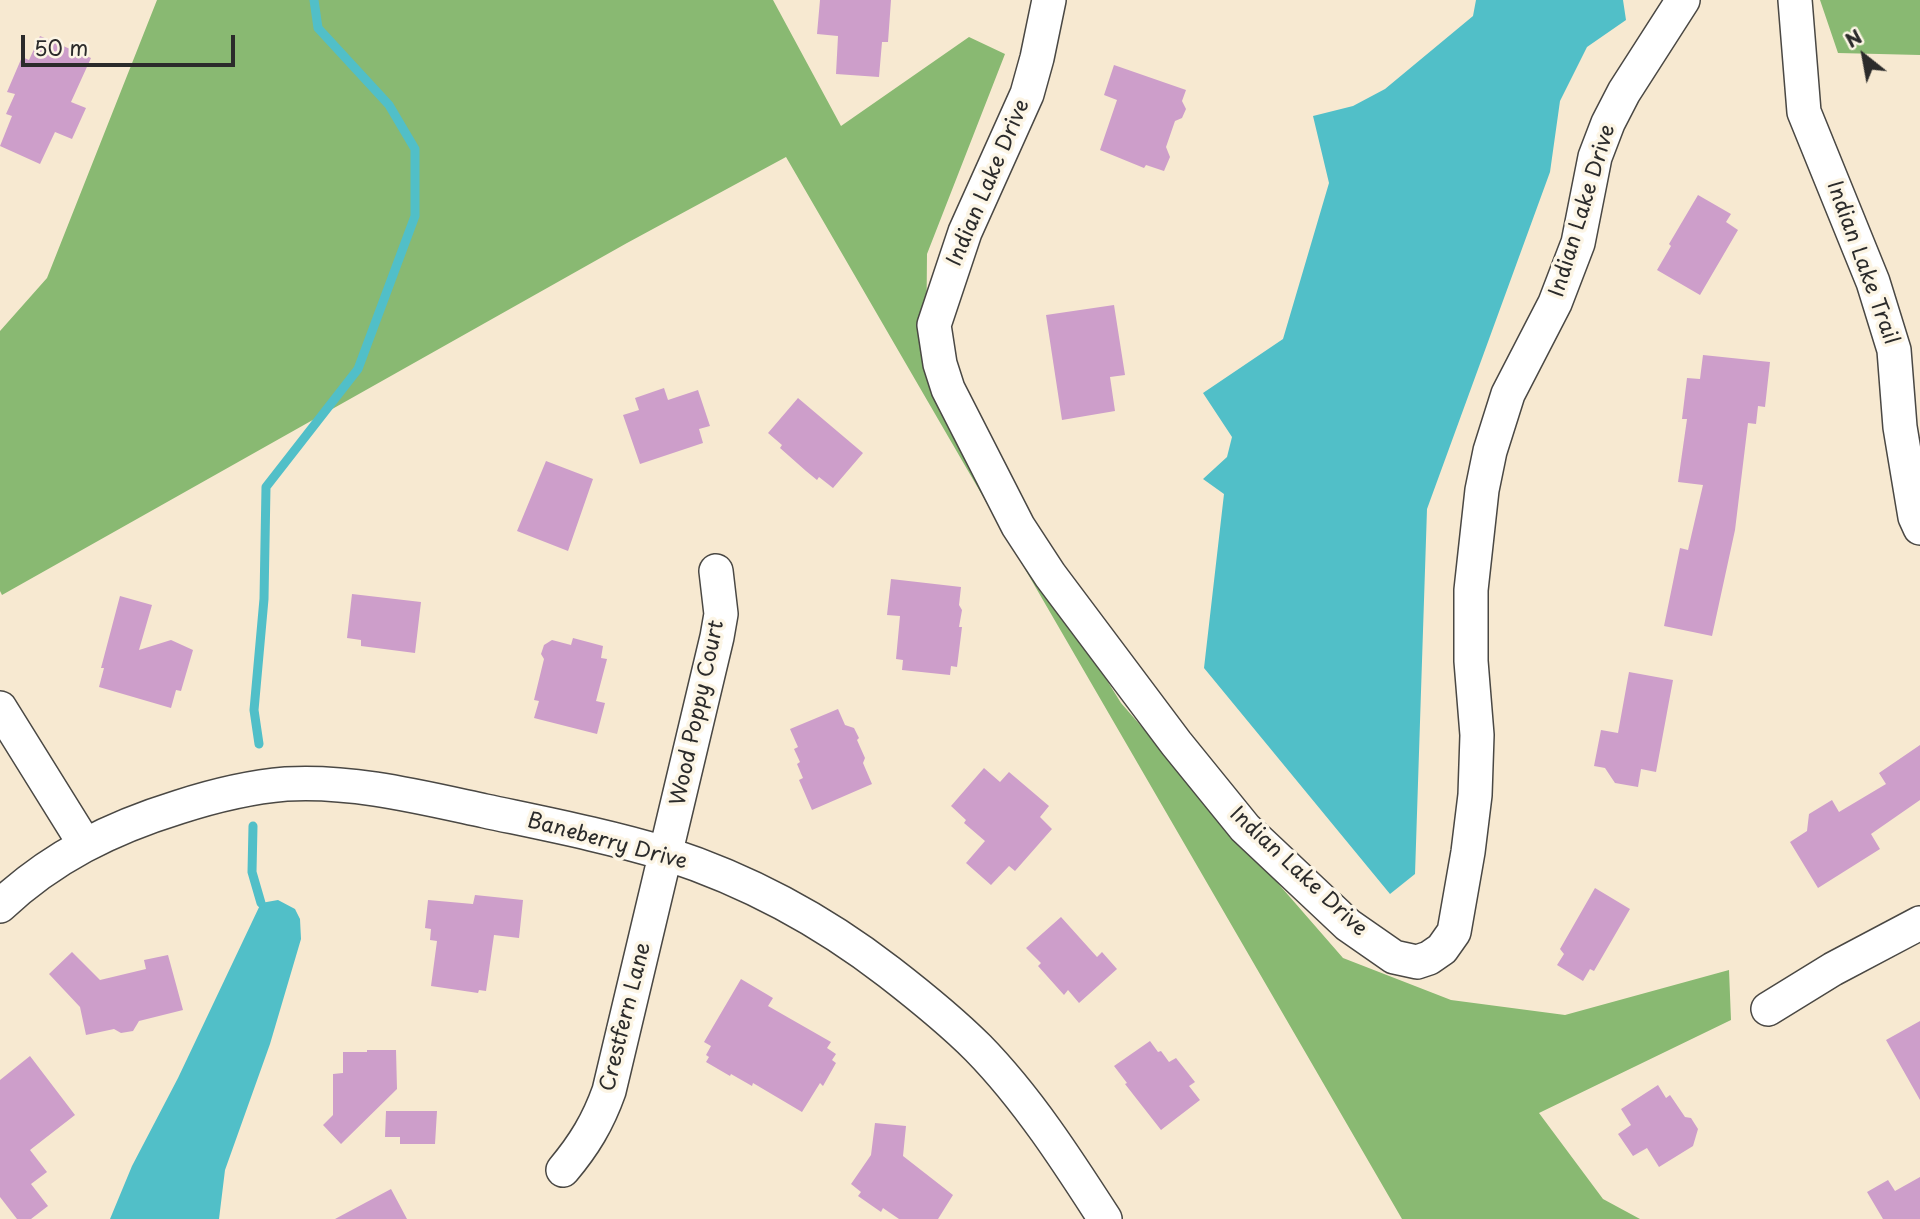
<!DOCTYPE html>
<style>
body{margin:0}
#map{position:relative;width:1920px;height:1219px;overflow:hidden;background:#f7e9d1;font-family:"Playpen Sans",sans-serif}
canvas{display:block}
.north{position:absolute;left:1829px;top:21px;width:70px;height:70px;-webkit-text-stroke:5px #fcf5e5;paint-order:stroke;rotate:329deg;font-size:19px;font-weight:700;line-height:28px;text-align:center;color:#2b2b2b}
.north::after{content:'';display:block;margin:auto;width:24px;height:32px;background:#2b2b2b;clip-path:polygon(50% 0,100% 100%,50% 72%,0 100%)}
.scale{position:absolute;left:21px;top:35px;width:214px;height:32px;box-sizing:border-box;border:4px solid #2b2b2b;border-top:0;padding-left:9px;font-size:21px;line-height:24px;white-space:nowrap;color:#2b2b2b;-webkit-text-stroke:5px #fcf5e5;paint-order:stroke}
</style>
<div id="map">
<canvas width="1920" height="1219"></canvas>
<div class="north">N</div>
<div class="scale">50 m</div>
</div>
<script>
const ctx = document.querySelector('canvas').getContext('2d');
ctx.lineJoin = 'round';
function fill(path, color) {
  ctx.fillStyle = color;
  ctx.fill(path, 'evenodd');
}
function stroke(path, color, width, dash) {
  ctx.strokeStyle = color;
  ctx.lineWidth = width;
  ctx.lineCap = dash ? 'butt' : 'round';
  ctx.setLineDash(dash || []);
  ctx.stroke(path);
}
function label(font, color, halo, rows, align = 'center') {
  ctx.font = font + ' "Playpen Sans",sans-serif';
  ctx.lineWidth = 7;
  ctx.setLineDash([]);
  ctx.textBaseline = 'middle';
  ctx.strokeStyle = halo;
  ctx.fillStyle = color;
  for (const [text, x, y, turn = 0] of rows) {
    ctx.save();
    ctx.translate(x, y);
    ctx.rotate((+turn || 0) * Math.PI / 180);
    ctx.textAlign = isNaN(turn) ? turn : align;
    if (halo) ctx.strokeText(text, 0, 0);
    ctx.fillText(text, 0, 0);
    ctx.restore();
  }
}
fill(new Path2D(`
 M 157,0 L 773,0 L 841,126 L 969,37 L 1005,54 L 927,254 L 926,363 L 1025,548 L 1121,703 L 1343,958 L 1451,1000 L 1565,1015 L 1729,970 L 1731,1020 L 1539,1113 L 1603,1199 L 1640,1219 L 1402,1219 L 786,157 L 627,243 L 2,595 L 0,591 L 0,331 L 47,278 Z
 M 1820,0 L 1920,0 L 1920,55 L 1838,53 Z`), '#89b972');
fill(new Path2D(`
 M 1476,0 L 1623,0 L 1626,20 L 1587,47 L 1560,101 L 1550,172 L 1427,509 L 1415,874 L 1390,894 L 1204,668 L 1224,494 L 1203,479 L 1227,457 L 1232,437 L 1203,393 L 1283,339 L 1329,183 L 1313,116 L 1353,106 L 1385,89 L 1473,16 Z
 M 278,900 L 295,909 L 300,919 L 301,939 L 270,1044 L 225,1170 L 219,1219 L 110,1219 L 132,1166 L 178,1078 L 261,903 Z`), '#51bfc8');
stroke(new Path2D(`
 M 259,744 L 254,710 L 264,599 L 266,487 L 358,369 L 415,216 L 415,149 L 389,105 L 318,28 L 314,0
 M 253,826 L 252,872 L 261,903`), '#51bfc8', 9);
fill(new Path2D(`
 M 820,0 L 891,0 L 888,42 L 882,42 L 879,77 L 836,74 L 838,36 L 817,34 Z
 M 40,36 L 91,58 L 71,102 L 86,108 L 72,139 L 55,132 L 40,164 L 0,146 L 12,116 L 6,114 L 15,94 L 7,92 L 22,57 L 29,60 Z
 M 1114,65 L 1186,90 L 1182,101 L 1186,109 L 1182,118 L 1175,121 L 1166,147 L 1170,157 L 1164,171 L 1146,165 L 1144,168 L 1100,150 L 1117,100 L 1104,95 Z
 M 1698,195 L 1731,214 L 1726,222 L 1738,230 L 1700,295 L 1657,270 L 1671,246 L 1669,244 Z
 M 1114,305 L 1125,375 L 1110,377 L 1115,411 L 1062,420 L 1046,315 Z
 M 1703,355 L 1770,362 L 1765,407 L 1758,406 L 1756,424 L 1748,423 L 1735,530 L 1712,636 L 1664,626 L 1680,548 L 1688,550 L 1703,485 L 1678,482 L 1687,419 L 1682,419 L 1687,378 L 1700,379 Z
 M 664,388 L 668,400 L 698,390 L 710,426 L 699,429 L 703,443 L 640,464 L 623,415 L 639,410 L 635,398 Z
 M 798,398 L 863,453 L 833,488 L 819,477 L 817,480 L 806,471 L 780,448 L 782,445 L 768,433 Z
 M 546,461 L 593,479 L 568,551 L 517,531 Z
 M 891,579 L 961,587 L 959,605 L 962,610 L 959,627 L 962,627 L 957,667 L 951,666 L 950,675 L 902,670 L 903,660 L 896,659 L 900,616 L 887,615 Z
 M 352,594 L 421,602 L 415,653 L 361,646 L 361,640 L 347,638 Z
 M 120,596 L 152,605 L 139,650 L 171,640 L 193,650 L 181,691 L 176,690 L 171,708 L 99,687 L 104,668 L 101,668 Z
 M 573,638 L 603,646 L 601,658 L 607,659 L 596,701 L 605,703 L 597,734 L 534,718 L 539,701 L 534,700 L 544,659 L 541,654 L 544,645 L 552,640 L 571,645 Z
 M 1629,672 L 1673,680 L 1656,772 L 1641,769 L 1638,787 L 1615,783 L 1605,768 L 1594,766 L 1601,730 L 1618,733 Z
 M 838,709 L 845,725 L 854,728 L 859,738 L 857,740 L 865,758 L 863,763 L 872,784 L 812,810 L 799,780 L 803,778 L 797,764 L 800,762 L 794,749 L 798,747 L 790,729 Z
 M 1920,745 L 1920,800 L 1871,834 L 1880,849 L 1818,888 L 1790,842 L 1807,831 L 1809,814 L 1832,800 L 1839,812 L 1886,784 L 1879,773 Z
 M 984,768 L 1000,782 L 1009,772 L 1049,806 L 1040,817 L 1052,829 L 1015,871 L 1009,866 L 991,885 L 966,863 L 985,841 L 964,823 L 966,820 L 951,806 Z
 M 1595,888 L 1630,909 L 1594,971 L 1590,969 L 1583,981 L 1557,965 L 1564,954 L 1560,949 Z
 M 475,895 L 523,900 L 519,938 L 494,935 L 486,991 L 479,990 L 478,993 L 431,986 L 437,941 L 430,940 L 431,929 L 425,928 L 428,900 L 473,904 Z
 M 1061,917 L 1097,957 L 1102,952 L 1117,969 L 1079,1003 L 1068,990 L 1064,995 L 1038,966 L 1041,963 L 1026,948 Z
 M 72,952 L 100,980 L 146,969 L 144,960 L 168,955 L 183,1010 L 139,1021 L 133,1031 L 121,1033 L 114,1029 L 86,1035 L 80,1007 L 49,974 Z
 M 741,979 L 773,998 L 768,1006 L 831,1042 L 827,1048 L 836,1054 L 832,1060 L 836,1063 L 823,1086 L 820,1083 L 802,1112 L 753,1083 L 752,1086 L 731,1074 L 730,1076 L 706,1062 L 709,1057 L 706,1055 L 711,1046 L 704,1042 Z
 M 1920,1021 L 1920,1100 L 1886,1040 Z
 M 1150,1041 L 1158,1052 L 1161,1051 L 1169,1062 L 1176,1058 L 1195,1082 L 1189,1086 L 1200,1100 L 1161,1130 L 1125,1084 L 1127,1083 L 1114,1066 Z
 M 367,1050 L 396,1050 L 397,1089 L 341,1144 L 323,1125 L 333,1115 L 333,1074 L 343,1073 L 343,1052 L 367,1052 Z
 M 30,1056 L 75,1115 L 30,1150 L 47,1172 L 31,1184 L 48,1206 L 31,1219 L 17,1219 L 0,1197 L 0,1080 Z
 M 1658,1085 L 1666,1098 L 1670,1095 L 1685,1117 L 1691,1118 L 1698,1129 L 1693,1146 L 1659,1167 L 1647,1148 L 1633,1156 L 1618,1134 L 1631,1125 L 1621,1109 Z
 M 386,1111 L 437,1111 L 435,1144 L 400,1144 L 400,1137 L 385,1137 Z
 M 875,1123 L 906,1126 L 903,1156 L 953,1195 L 938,1219 L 899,1219 L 883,1208 L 881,1212 L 858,1196 L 861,1192 L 851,1184 L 871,1155 Z
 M 1920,1177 L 1920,1219 L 1883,1219 L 1867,1192 L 1888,1180 L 1895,1191 Z
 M 391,1189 L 407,1219 L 335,1219 Z`), '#cd9eca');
const minor = new Path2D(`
 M 1049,0 L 1037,58 L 1027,94 L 965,232 L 934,325 L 940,364 L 948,389 L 1018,526 L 1050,575 L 1176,743 L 1245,828 L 1348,925 L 1394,957 L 1417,962 L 1429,958 L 1442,949 L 1454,932 L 1468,852 L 1475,795 L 1477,735 L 1471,661 L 1471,590 L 1482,490 L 1490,451 L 1508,394 L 1555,303 L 1578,243 L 1595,157 L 1608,123 L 1624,92 L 1683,0
 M 1795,0 L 1804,112 L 1873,282 L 1894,350 L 1900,427 L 1915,517 L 1920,528
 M 0,708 L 84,843
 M 0,906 C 52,857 111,828 179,807 C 213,796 250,787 286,784 C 352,780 420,797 485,811 C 546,824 608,836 667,854 C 747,880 823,921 889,972 C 920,996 950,1020 978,1048 C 1027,1098 1067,1160 1105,1219
 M 1768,1009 L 1833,969 L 1920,923
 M 563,1170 C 584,1145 598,1122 609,1091 L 717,637 L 721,614 L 716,571`);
stroke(minor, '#4a4844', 36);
stroke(minor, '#fff', 33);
label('21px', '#2b2b2b', '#fcf5e5', [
 ["Indian Lake Drive",989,183,-67],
 ["Indian Lake Drive",1583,211,-73],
 ["Indian Lake Trail",1862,263,70],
 ["Wood Poppy Court",698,713,-78],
 ["Baneberry Drive",607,842,15],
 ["Indian Lake Drive",1298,872,43],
 ["Crestfern Lane",626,1017,-76]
]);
</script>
